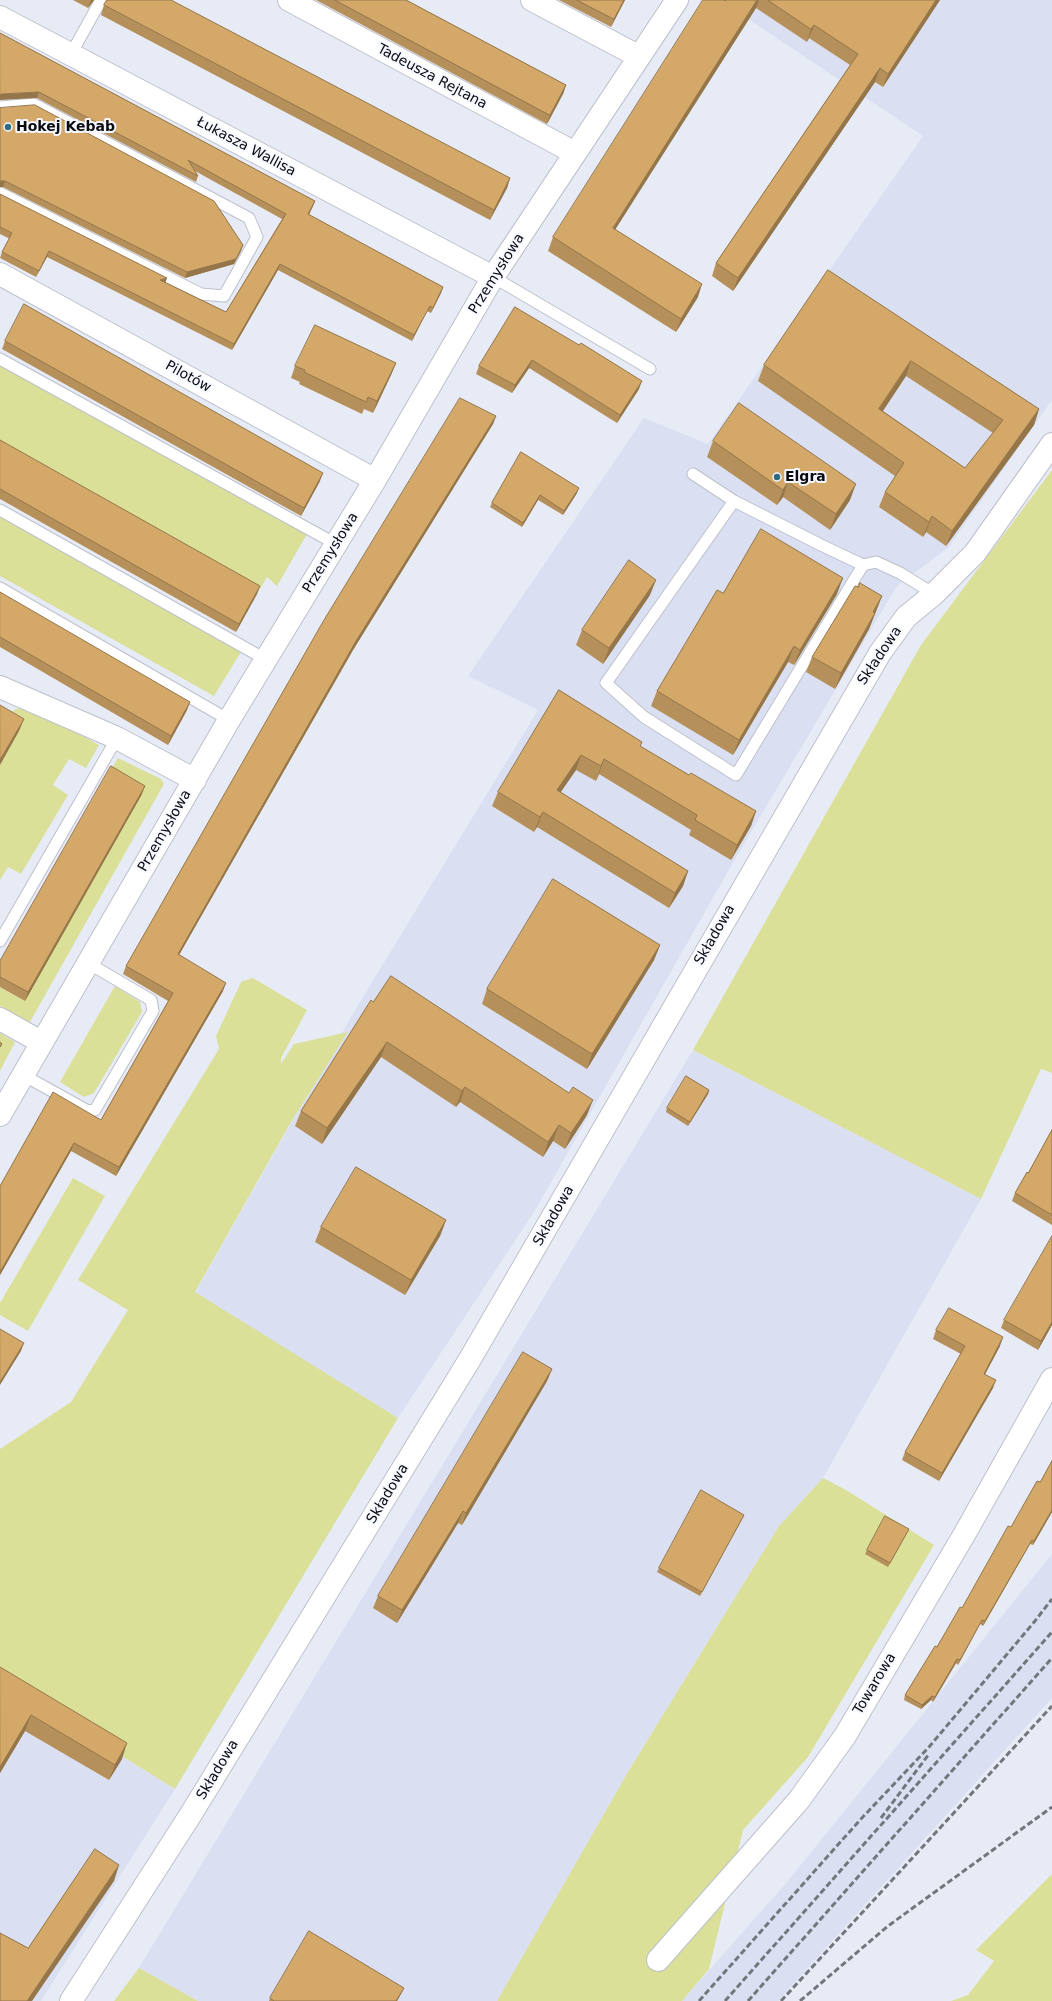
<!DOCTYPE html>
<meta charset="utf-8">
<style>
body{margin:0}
canvas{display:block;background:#e7ebf6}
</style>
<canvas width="1052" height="2001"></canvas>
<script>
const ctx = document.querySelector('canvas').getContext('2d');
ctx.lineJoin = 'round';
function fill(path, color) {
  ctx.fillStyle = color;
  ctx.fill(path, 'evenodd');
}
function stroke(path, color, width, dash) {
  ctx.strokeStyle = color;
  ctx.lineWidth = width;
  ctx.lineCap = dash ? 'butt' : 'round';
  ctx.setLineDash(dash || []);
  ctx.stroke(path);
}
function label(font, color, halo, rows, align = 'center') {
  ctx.font = font + ' "DejaVu Sans",sans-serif';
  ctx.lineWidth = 4;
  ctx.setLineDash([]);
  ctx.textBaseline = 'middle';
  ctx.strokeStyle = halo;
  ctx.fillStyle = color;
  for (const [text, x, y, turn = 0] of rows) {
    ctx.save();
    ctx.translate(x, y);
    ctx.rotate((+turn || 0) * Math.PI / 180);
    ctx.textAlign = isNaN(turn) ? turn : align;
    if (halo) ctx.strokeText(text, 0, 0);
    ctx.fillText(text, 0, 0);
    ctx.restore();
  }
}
fill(new Path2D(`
 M 720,0 L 1052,0 L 1052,400 L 948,548 L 897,586 L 734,861 L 534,1212 L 398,1418 L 195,1293 L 355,1010 L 538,710 L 468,676 L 644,418 L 708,444 L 923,136 Z
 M 693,1050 L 981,1199 L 823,1478 L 779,1526 L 628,1772 L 497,2001 L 198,2001 L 139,1968 Z
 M 1052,1554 L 1052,1698 L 778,2001 L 682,2001 L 787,1882 Z
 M 0,1681 L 175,1789 L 41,2001 L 0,2001 Z`), '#dae0f1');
fill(new Path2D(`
 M 0,365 L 307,534 L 277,586 L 267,577 L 257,594 L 0,450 Z
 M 1052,470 L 1052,1073 L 1041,1069 L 981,1199 L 693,1050 L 921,645 Z
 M 0,516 L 241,652 L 214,696 L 0,576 Z
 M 26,704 L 99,745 L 86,768 L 69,759 L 53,785 L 68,795 L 21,874 L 8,867 L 0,880 L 0,718 Z
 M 118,758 L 161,779 L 164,784 L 30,1022 L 0,1006 L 0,987 L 25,1001 L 108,775 Z
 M 253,978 L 307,1010 L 281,1058 L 281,1064 L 294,1044 L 348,1032 L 291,1122 L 195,1292 L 398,1418 L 175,1789 L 0,1681 L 0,1449 L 71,1402 L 128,1310 L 78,1280 L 219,1049 L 216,1036 L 241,982 Z
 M 115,986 L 140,1002 L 142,1012 L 94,1093 L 84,1097 L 60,1082 Z
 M 0,1033 L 15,1042 L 0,1071 Z
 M 73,1178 L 105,1196 L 28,1331 L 0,1315 L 0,1303 Z
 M 823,1478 L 846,1490 L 934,1545 L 808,1757 L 743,1830 L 709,1969 L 682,2001 L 497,2001 L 628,1772 L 779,1526 Z
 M 1052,1874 L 1052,2001 L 951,2001 L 968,1995 L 994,1961 L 976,1950 Z
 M 139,1968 L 198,2001 L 114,2001 Z`), '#dae098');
const lane = new Path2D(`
 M 71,54 L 101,0
 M 0,107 L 34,104 L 249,218 L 257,237 L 224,296 L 201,294 L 0,193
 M 493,277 L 650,369
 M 0,359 L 336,544
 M 693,474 L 734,501 L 821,545 L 863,565 L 876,562 L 900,573 L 934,594
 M 734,501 L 606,683 L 644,717 L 736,775 L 863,565
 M 0,510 L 265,659
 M 0,588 L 229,720
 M 0,941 L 117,738
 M 23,1075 L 88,1111 L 95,1110 L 153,1011 L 151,1000 L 88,963`);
const street = new Path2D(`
 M 289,0 L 575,153
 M 532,0 L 638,56
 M 0,17 L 493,277
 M 0,274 L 375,480
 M 0,687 L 117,738 L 195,780
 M 0,1019 L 41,1042
 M 0,1115 L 229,720 L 375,480 L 493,277 L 677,0
 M 658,1960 L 799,1800 L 845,1736 L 964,1535 L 1052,1379
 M 71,2001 L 191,1814 L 470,1359 L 880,653 L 906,617 L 934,594 L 975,553 L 1052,444`);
stroke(lane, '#bdc0cb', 13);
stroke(street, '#bdc0cb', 24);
stroke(lane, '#fff', 11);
stroke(street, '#fff', 22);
stroke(new Path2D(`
 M 881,1818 L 929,1754
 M 699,2001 L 860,1820 L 929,1747 L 1035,1621 L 1052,1599
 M 725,2001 L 1052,1632
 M 748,2001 L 1052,1658
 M 781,2001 L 1052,1706
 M 800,2001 L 888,1926 L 1052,1807`), '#73767c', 3, [6, 3]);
fill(new Path2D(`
 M 73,0 L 94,0 L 88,8 Z
 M 316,0 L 406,0 L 566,85 L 563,94 L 547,124 Z
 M 559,0 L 625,0 L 611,27 Z
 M 726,0 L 940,0 L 883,87 L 875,82 L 733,291 L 712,276 L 716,263 L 850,65 L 809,38 L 807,42 L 756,8 L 615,229 L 698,297 L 676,332 L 548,251 L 553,237 Z
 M 104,5 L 510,178 L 507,188 L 490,220 L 101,15 Z
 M 0,33 L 315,201 L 313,206 L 309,215 L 443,287 L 441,293 L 431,313 L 427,311 L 412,341 L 278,270 L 232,350 L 47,257 L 36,277 L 0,258 L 2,252 L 10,239 L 0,234 L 0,194 L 165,282 L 226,312 L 282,219 L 195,171 L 198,176 L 196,182 L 37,98 Z
 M 0,108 L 241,251 L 234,264 L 185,278 L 3,187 L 0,187 Z
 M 828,270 L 1039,409 L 1034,425 L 946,546 L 926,532 L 923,537 L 879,507 L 885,492 L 895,476 L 758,381 L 764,365 ZM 906,376 L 993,433 L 965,468 L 883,411 Z
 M 515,307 L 639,389 L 617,423 L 529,368 L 512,393 L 476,374 L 479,366 Z
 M 5,341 L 320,481 L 301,516 L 2,349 Z
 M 396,363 L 391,375 L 373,413 L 364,409 L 362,414 L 299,384 L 300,382 L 291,378 L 295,366 Z
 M 496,416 L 493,424 L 353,650 L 179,955 L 223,991 L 116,1176 L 71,1151 L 0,1275 L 0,1186 L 101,1120 L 168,1001 L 123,974 L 126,966 Z
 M 0,440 L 257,594 L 236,632 L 0,499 Z
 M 713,441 L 850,500 L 830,530 L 783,497 L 777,505 L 707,457 Z
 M 521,452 L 577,493 L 563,515 L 538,500 L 522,527 L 490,507 L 492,503 Z
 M 858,587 L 882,596 L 869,629 L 835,689 L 806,672 L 812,657 Z
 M 0,592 L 187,710 L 168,745 L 0,647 Z
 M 723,593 L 837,594 L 794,665 L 788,662 L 733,755 L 651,706 L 657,691 Z
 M 650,595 L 603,664 L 576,645 L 582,630 Z
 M 559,690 L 642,742 L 640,746 L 689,775 L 756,811 L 751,826 L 731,860 L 689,835 L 691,830 L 599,774 L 596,781 L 576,770 L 560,792 L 688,871 L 683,886 L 669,908 L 537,827 L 534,832 L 492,806 L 498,792 Z
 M 142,794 L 25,1001 L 0,987 L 0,961 Z
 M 660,945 L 654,960 L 587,1069 L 482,1004 L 487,989 Z
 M 373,1002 L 587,1115 L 565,1149 L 553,1141 L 543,1157 L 460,1102 L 456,1107 L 381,1057 L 322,1144 L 295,1126 L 301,1111 Z
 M 709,1090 L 708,1094 L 688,1126 L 666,1112 L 667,1108 Z
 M 1052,1130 L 1052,1225 L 1012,1201 L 1015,1193 L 1028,1173 Z
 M 446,1220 L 440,1236 L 405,1295 L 315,1242 L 321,1227 Z
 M 1004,1320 L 1052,1325 L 1038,1350 L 1001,1328 Z
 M 936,1330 L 1000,1346 L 985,1374 L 993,1388 L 939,1481 L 902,1460 L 905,1452 L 961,1354 L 933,1339 Z
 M 552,1369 L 547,1381 L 462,1525 L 458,1523 L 397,1623 L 373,1608 L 378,1596 Z
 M 1052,1461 L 1052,1512 L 1033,1545 L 1030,1544 L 983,1626 L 980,1624 L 958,1665 L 956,1663 L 933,1702 L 931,1700 L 921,1709 L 904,1700 L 905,1695 L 962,1608 L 1011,1527 L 1040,1482 Z
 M 742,1519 L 700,1596 L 657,1572 L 659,1568 Z
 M 907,1533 L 888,1567 L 865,1554 L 867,1550 Z
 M 0,1667 L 122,1759 L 109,1780 L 25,1731 L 0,1773 Z
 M 404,1988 L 402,1992 L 397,2001 L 269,2001 L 270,1998 Z`), '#b6905a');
fill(new Path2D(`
 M 91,0 L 94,0 L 88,8 Z
 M 624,0 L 625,0 L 611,27 L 614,19 Z
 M 757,0 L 759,0 L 756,8 L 608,241 L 613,228 Z
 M 936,0 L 940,0 L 883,87 L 888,74 Z
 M 814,25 L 809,38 L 807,42 L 811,29 Z
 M 880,68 L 875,82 L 733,291 L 738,278 Z
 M 566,85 L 563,94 L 547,124 L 550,115 Z
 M 39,92 L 37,98 L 0,100 L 0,95 L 1,94 Z
 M 510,178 L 507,188 L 490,220 L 494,210 Z
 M 0,181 L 5,181 L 3,187 L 0,187 Z
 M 315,201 L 313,206 L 306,220 L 308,214 Z
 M 243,245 L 241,251 L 234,264 L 185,278 L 187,272 Z
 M 49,251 L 47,257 L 36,277 Z
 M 280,264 L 278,270 L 232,350 L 234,344 Z
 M 167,278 L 165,284 L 160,280 Z
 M 702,284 L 698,297 L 676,332 L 681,319 Z
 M 443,287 L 441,293 L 431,313 L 433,308 Z
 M 430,306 L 427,311 L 412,341 L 414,335 Z
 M 532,360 L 529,368 L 512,393 L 515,385 Z
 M 911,361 L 906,376 L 874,424 L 879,409 Z
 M 396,363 L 391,375 L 373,413 L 377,401 Z
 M 642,381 L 639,389 L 617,423 L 620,415 Z
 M 1039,409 L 1034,425 L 946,546 L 952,531 Z
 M 496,416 L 493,424 L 353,650 L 175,962 L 178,954 L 356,641 Z
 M 323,473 L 320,481 L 301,516 L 304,508 Z
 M 788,482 L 783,497 L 777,505 L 783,490 Z
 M 856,484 L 850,500 L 830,530 L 836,514 Z
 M 579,488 L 577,493 L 563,515 L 564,511 Z
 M 540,495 L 538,500 L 522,527 L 523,523 Z
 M 932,516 L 926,532 L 923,537 L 929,522 Z
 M 843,578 L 837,594 L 794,665 L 800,650 Z
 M 656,580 L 650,595 L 603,664 L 609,648 Z
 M 260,586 L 257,594 L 236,632 L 239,624 Z
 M 882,596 L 869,629 L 835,689 L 841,673 Z
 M 794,646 L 788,662 L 733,755 L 739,740 Z
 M 190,702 L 187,710 L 168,745 L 171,736 Z
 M 24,719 L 19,731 L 0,765 L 0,760 Z
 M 581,755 L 576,770 L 552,805 L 557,790 Z
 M 604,759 L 599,774 L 596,781 L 601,766 Z
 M 145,786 L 142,794 L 25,1001 L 28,992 Z
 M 756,811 L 751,826 L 731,860 L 737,845 Z
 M 543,812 L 537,827 L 534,832 L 540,817 Z
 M 688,871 L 683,886 L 669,908 L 675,893 Z
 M 660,945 L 654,960 L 587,1069 L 592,1054 Z
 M 226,983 L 223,991 L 116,1176 L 119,1167 Z
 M 387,1042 L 381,1057 L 322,1144 L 327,1128 Z
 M 465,1087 L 460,1102 L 456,1107 L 462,1091 Z
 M 709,1090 L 708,1094 L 688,1126 L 690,1122 Z
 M 593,1100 L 587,1115 L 565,1149 L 571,1133 Z
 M 559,1125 L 553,1141 L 543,1157 L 548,1142 Z
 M 74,1143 L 71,1151 L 0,1275 L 0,1272 Z
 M 446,1220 L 440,1236 L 405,1295 L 411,1280 Z
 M 1052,1322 L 1052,1325 L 1038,1350 L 1041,1341 Z
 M 1003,1337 L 1000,1346 L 981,1382 L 984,1374 Z
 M 24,1343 L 21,1351 L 0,1385 L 0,1382 Z
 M 552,1369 L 547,1381 L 462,1525 L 466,1513 Z
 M 996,1380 L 993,1388 L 939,1481 L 942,1473 Z
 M 1052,1510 L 1052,1512 L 1033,1545 L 1034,1541 Z
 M 463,1511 L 458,1523 L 397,1623 L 402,1610 Z
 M 744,1515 L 742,1519 L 700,1596 L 702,1592 Z
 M 1032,1540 L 1030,1544 L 983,1626 L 985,1621 Z
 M 982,1620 L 980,1624 L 958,1665 L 960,1660 Z
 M 957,1659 L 956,1663 L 933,1702 L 935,1697 Z
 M 932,1696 L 931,1700 L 921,1709 L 922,1705 Z
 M 31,1715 L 25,1731 L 0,1773 L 0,1767 Z
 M 127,1743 L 122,1759 L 109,1780 L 115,1765 Z
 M 119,1865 L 114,1881 L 32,2001 L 27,2001 Z
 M 404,1988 L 402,1992 L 397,2001 L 396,2001 Z`), '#94764a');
const building = new Path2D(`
 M 107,0 L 171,0 L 510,178 L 494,210 L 104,5 Z
 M 335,0 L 406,0 L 566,85 L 550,115 Z
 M 577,0 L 624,0 L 614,19 Z
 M 703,0 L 724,0 L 725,1 L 726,0 L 757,0 L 613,228 L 702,284 L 681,319 L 553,237 Z
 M 768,0 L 936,0 L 888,74 L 880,68 L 738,278 L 716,263 L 858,54 L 814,25 L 811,29 Z
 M 0,33 L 315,201 L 308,214 L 443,287 L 433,308 L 430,306 L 414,335 L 280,264 L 234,344 L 49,251 L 39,271 L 2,252 L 12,233 L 0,227 L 0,194 L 167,278 L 160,280 L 226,312 L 286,214 L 188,160 L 198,176 L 39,92 L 1,94 L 0,95 Z
 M 35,105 L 214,201 L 243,245 L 236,259 L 187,272 L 5,181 L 0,181 L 0,108 Z
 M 828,270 L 1039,409 L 952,531 L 932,516 L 929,522 L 885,492 L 904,463 L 764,365 ZM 911,361 L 1003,420 L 965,468 L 879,409 Z
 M 24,304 L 323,473 L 304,508 L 5,341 Z
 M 515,307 L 579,345 L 581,343 L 642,381 L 620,415 L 532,360 L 515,385 L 479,366 Z
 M 315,325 L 396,363 L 377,401 L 368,397 L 366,402 L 304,372 L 305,370 L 295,366 Z
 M 460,398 L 496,416 L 356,641 L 178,954 L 226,983 L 119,1167 L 74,1143 L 0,1272 L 0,1186 L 53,1092 L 101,1120 L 173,993 L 126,966 L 324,620 Z
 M 739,403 L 856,484 L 836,514 L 788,482 L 783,490 L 713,441 Z
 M 0,440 L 260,586 L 239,624 L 0,489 Z
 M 521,452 L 579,488 L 564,511 L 540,495 L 523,523 L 492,503 Z
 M 761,529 L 843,578 L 800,650 L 794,646 L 739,740 L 657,691 L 717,590 L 723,593 Z
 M 629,560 L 656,580 L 609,648 L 582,630 Z
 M 860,583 L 882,596 L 873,612 L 875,613 L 841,673 L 812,657 L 855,586 L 858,587 Z
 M 0,592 L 190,702 L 171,736 L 0,637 Z
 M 559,690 L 642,742 L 640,746 L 689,775 L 691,773 L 756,811 L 737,845 L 695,820 L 697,815 L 604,759 L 601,766 L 581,755 L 557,790 L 688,871 L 675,893 L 543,812 L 540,817 L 498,792 Z
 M 0,705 L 24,719 L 0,760 Z
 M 111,766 L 145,786 L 28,992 L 0,977 L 0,961 Z
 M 553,879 L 660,945 L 592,1054 L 487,989 Z
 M 391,976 L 569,1093 L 573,1087 L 593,1100 L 571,1133 L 559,1125 L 548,1142 L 465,1087 L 462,1091 L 387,1042 L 327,1128 L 301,1111 L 371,1000 L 373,1002 Z
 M 0,1042 L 2,1044 L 0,1047 Z
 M 686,1076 L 709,1090 L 690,1122 L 667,1108 Z
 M 1052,1130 L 1052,1215 L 1015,1193 L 1027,1172 L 1028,1173 Z
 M 356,1167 L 446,1220 L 411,1280 L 321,1227 Z
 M 1052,1236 L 1052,1322 L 1041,1341 L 1004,1320 Z
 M 949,1308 L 1003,1337 L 984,1374 L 996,1380 L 942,1473 L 905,1452 L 965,1346 L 936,1330 Z
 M 0,1329 L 24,1343 L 0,1382 Z
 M 523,1352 L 552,1369 L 466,1513 L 463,1511 L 402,1610 L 378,1596 Z
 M 1052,1461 L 1052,1510 L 1034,1541 L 1032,1540 L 985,1621 L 982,1620 L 960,1660 L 957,1659 L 935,1697 L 932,1696 L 922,1705 L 905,1695 L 935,1646 L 937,1647 L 960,1607 L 962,1608 L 1008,1526 L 1011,1527 L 1037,1481 L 1040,1482 Z
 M 701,1490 L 744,1515 L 702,1592 L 659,1568 Z
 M 885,1516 L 909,1529 L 890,1563 L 867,1550 Z
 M 0,1667 L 127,1743 L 115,1765 L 31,1715 L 0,1767 Z
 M 95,1849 L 119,1865 L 27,2001 L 0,2001 L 0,1933 L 28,1948 Z
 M 309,1931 L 404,1988 L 396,2001 L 274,2001 L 270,1998 Z`);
fill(building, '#d4a869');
stroke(building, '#94764a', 1);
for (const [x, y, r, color] of [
 [8,127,4,"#2d6d81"],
 [777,477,4,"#2d6d81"]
]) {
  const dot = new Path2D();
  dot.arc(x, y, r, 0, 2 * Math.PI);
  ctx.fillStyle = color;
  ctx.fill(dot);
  stroke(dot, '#f6f8ff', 1.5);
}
label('14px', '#0a0b0e', '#f6f8ff', [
 ["Tadeusza Rejtana",432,77,28],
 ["Łukasza Wallisa",246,147,28],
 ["Przemysłowa",497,274,-58],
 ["Pilotów",188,377,29],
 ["Przemysłowa",331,553,-58],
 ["Składowa",880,656,-56],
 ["Przemysłowa",165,831,-60],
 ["Składowa",715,935,-60],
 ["Składowa",554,1216,-60],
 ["Składowa",388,1494,-59],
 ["Towarowa",875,1684,-59],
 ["Składowa",218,1770,-59]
]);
label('bold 14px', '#0a0b0e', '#f6f8ff', [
 ["Hokej Kebab",16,127],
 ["Elgra",785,477]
], 'left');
</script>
